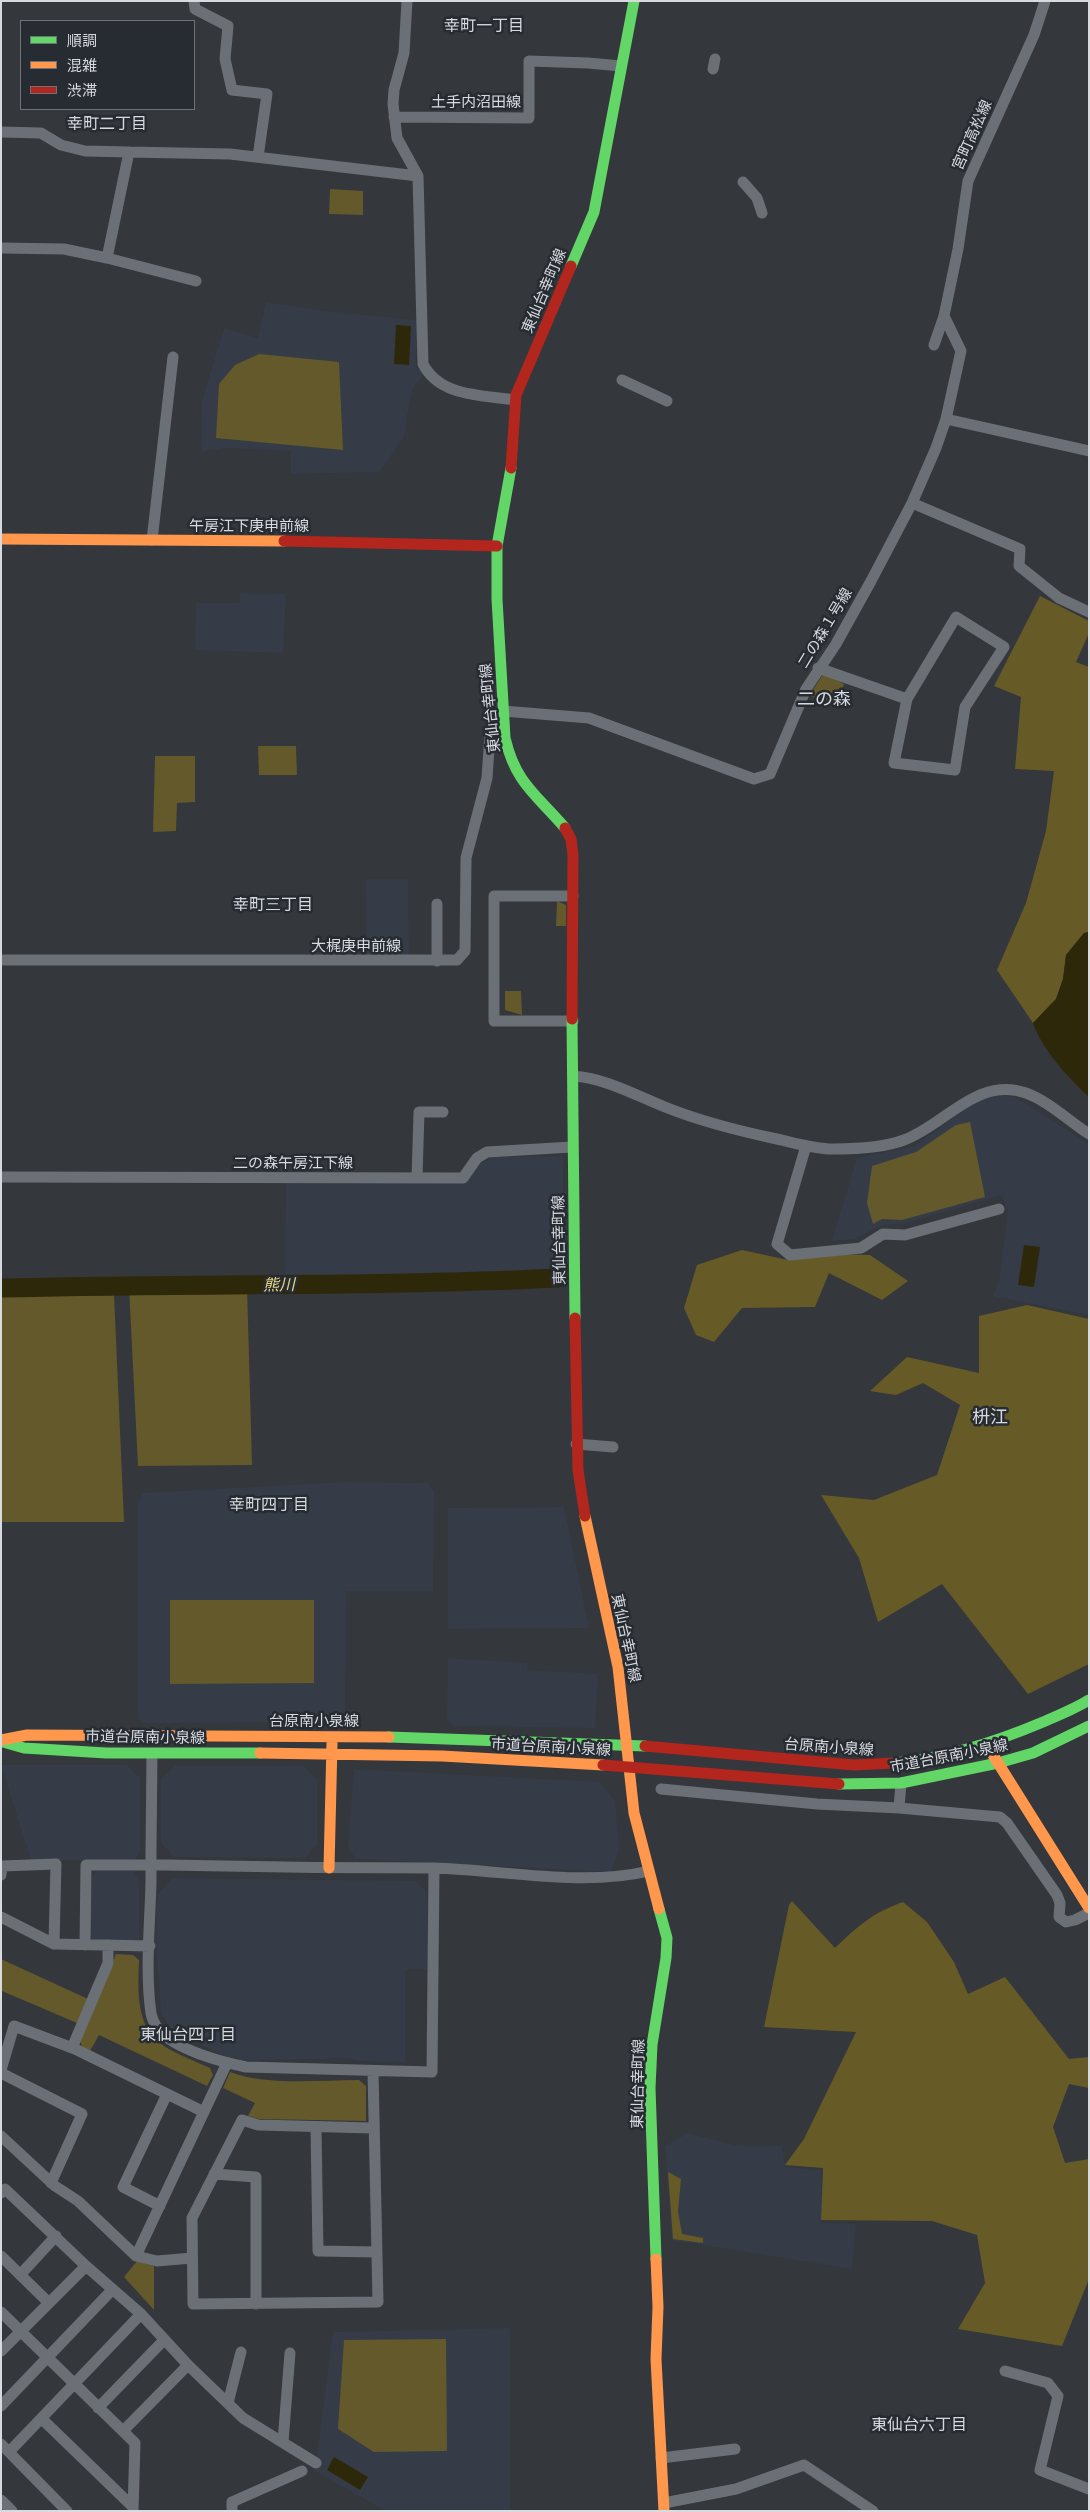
<!DOCTYPE html>
<meta charset="utf-8">
<style>
body{margin:0}
#map{position:relative;width:1090px;height:2512px;overflow:hidden;background:#34373b;font-family:Commissioner,"Noto Sans JP",sans-serif}
canvas{display:block}
.frame{position:absolute;inset:0;border:2px solid #d7dadf;pointer-events:none}
.legend{position:absolute;left:20px;top:20px;width:175px;height:90px;box-sizing:border-box;background:#272c33;border:1px solid #6d7278;margin:0;padding:6px 9px;list-style:none;font-size:15px;color:#d7dadf}
.legend li{display:flex;align-items:center;gap:10px;height:25px}
.legend b{width:25px;border:1px solid #6d7278}
</style>
<div id="map">
<canvas width="1090" height="2512"></canvas>
<div class="frame"></div>
<ul class="legend">
<li><b style="height:6px;background:#63d668"></b>順調</li>
<li><b style="height:6px;background:#ff974d"></b>混雑</li>
<li><b style="height:6px;background:#b3261e"></b>渋滞</li>
</ul>
</div>
<script>
const ctx = document.querySelector('canvas').getContext('2d');
ctx.lineJoin = 'round';
function fill(path, color) {
  ctx.fillStyle = color;
  ctx.fill(path, 'evenodd');
}
function stroke(path, color, width, dash) {
  ctx.strokeStyle = color;
  ctx.lineWidth = width;
  ctx.lineCap = dash ? 'butt' : 'round';
  ctx.setLineDash(dash || []);
  ctx.stroke(path);
}
function label(font, color, halo, rows, align = 'center') {
  ctx.font = font + ' Commissioner,"Noto Sans JP",sans-serif';
  ctx.lineWidth = 5;
  ctx.setLineDash([]);
  ctx.textBaseline = 'middle';
  ctx.strokeStyle = halo;
  ctx.fillStyle = color;
  for (const [text, x, y, turn = 0] of rows) {
    ctx.save();
    ctx.translate(x, y);
    ctx.rotate((+turn || 0) * Math.PI / 180);
    ctx.textAlign = isNaN(turn) ? turn : align;
    if (halo) ctx.strokeText(text, 0, 0);
    ctx.fillText(text, 0, 0);
    ctx.restore();
  }
}
fill(new Path2D(`
 M 266,302 L 325,311 L 417,320 L 416,367 L 425,373 L 413,388 L 409,404 L 404,437 L 379,472 L 291,474 L 291,451 L 223,448 L 201,452 L 202,401 L 224,328 L 258,338 Z
 M 240,593 L 286,594 L 283,653 L 195,650 L 196,603 L 239,603 Z
 M 366,879 L 408,879 L 409,956 L 367,956 Z
 M 998,1095 L 1015,1097 L 1089,1144 L 1089,1315 L 993,1296 L 999,1282 L 1008,1212 L 1001,1195 L 904,1224 L 885,1224 L 854,1239 L 832,1241 L 857,1158 L 914,1146 L 979,1099 Z
 M 563,1156 L 563,1276 L 285,1279 L 286,1183 L 470,1178 L 480,1163 L 494,1157 Z
 M 344,1482 L 427,1483 L 434,1491 L 433,1591 L 346,1591 L 345,1722 L 142,1723 L 138,1718 L 138,1503 L 143,1493 Z
 M 564,1507 L 589,1628 L 448,1629 L 448,1508 Z
 M 448,1658 L 527,1663 L 527,1670 L 598,1674 L 595,1728 L 455,1726 L 447,1720 Z
 M 1,1765 L 127,1765 L 140,1778 L 140,1852 L 135,1860 L 31,1860 Z
 M 175,1766 L 304,1766 L 317,1780 L 317,1845 L 305,1858 L 174,1857 L 161,1843 L 161,1778 Z
 M 354,1769 L 600,1782 L 615,1801 L 619,1849 L 611,1872 L 356,1859 L 348,1848 Z
 M 97,1871 L 134,1871 L 139,1882 L 139,1940 L 94,1940 L 90,1936 L 90,1878 Z
 M 172,1878 L 415,1881 L 427,1892 L 428,1969 L 405,1969 L 405,2063 L 358,2061 L 347,2058 L 237,2061 L 174,2033 L 161,2014 L 156,1941 L 157,1895 Z
 M 688,2133 L 735,2145 L 782,2146 L 785,2167 L 821,2170 L 821,2223 L 856,2224 L 852,2269 L 672,2240 L 665,2146 Z
 M 510,2328 L 510,2511 L 386,2511 L 315,2471 L 333,2332 Z`), '#353c48');
fill(new Path2D(`
 M 330,189 L 363,191 L 363,215 L 329,214 Z
 M 259,354 L 339,362 L 343,450 L 216,438 L 219,384 L 235,365 Z
 M 824,673 L 844,684 L 837,705 L 809,696 Z
 M 258,746 L 296,746 L 297,775 L 259,775 Z
 M 155,756 L 195,756 L 195,802 L 177,803 L 176,831 L 153,832 Z
 M 557,901 L 566,905 L 566,926 L 556,926 Z
 M 505,991 L 521,991 L 522,1015 L 505,1010 Z
 M 970,1122 L 985,1197 L 902,1220 L 882,1219 L 873,1224 L 867,1203 L 872,1166 L 916,1152 L 956,1125 Z
 M 247,1286 L 252,1465 L 138,1466 L 129,1287 Z
 M 1,1294 L 114,1294 L 124,1522 L 1,1522 Z
 M 170,1600 L 314,1600 L 314,1683 L 170,1684 Z
 M 116,1954 L 133,1955 L 139,1960 C 138,1988 135,2029 164,2046 C 178,2055 195,2061 210,2068 L 213,2075 L 207,2086 L 99,2035 L 90,2051 L 83,2049 L 80,2041 Z
 M 1,1959 L 88,1999 L 77,2023 L 2,1991 Z
 M 230,2072 C 267,2086 319,2080 359,2080 L 366,2086 L 366,2121 L 259,2119 L 248,2116 L 255,2103 L 223,2088 Z
 M 137,2261 L 154,2266 L 154,2310 L 124,2277 Z
 M 446,2339 L 447,2451 L 374,2452 L 338,2429 L 344,2340 Z`), '#63592b');
fill(new Path2D(`
 M 1040,596 L 1089,621 L 1089,633 L 1076,662 L 1089,667 L 1089,932 L 1084,933 L 1066,955 L 1063,979 L 1056,999 L 1033,1023 L 997,970 L 1026,903 L 1046,831 L 1054,771 L 1015,769 L 1021,697 L 994,686 Z
 M 742,1250 L 788,1260 L 837,1254 L 870,1255 L 908,1281 L 882,1300 L 829,1273 L 815,1307 L 742,1308 L 714,1342 L 696,1335 L 684,1308 L 697,1265 Z
 M 1027,1305 L 1089,1319 L 1089,1664 L 1028,1694 L 942,1584 L 878,1622 L 859,1558 L 821,1495 L 874,1500 L 937,1475 L 960,1405 L 923,1383 L 896,1395 L 870,1391 L 907,1357 L 979,1373 L 979,1316 Z
 M 792,1901 L 835,1948 C 858,1926 872,1913 903,1902 L 927,1922 L 954,1962 L 968,1994 L 1005,1977 L 1069,2059 L 1089,2057 L 1089,2088 L 1069,2084 L 1053,2127 L 1065,2163 L 1089,2159 L 1089,2279 L 1062,2346 L 958,2329 L 985,2283 L 977,2235 L 932,2221 L 821,2220 L 823,2168 L 785,2165 L 804,2139 L 856,2032 L 764,2027 L 789,1905 Z
 M 668,2172 L 681,2179 L 678,2211 L 682,2234 L 703,2238 L 703,2243 L 673,2239 Z`), '#665b27');
fill(new Path2D(`
 M 396,325 L 411,326 L 409,365 L 394,364 Z
 M 1089,932 L 1089,1097 C 1068,1077 1043,1051 1033,1023 L 1056,999 L 1063,979 L 1066,955 L 1084,933 Z
 M 1024,1245 L 1040,1247 L 1034,1287 L 1018,1285 Z
 M 334,2457 L 368,2477 L 360,2490 L 327,2470 Z`), '#2e280b');
stroke(new Path2D(`
 M 1,1288 C 186,1283 372,1287 557,1278`), '#2e280b', 19);
stroke(new Path2D(`
 M 194,1 L 195,9 L 228,26 L 225,59 L 232,90 L 267,94 L 258,157
 M 407,1 L 404,53 L 394,90 L 393,104 L 397,138 L 418,176 L 423,364 C 440,397 482,395 515,400
 M 713,69 L 715,59
 M 394,117 L 529,118 L 529,61 L 588,63 L 621,66
 M 1,132 L 41,133 L 61,145 L 85,151 L 129,152
 M 743,182 L 757,198 L 762,213
 M 1,248 L 64,249 L 107,258 L 129,152 L 230,154 L 418,176
 M 107,258 L 196,281
 M 934,345 L 944,316 L 958,249 L 968,181 L 1034,35 L 1045,1
 M 622,380 L 667,401
 M 946,419 L 1089,451
 M 912,503 L 1020,549 L 1019,566 L 1059,598 L 1089,612
 M 152,540 L 173,357
 M 818,668 L 907,699 L 956,617 L 1004,647 L 965,707 L 955,770 L 894,763 L 907,699
 M 503,711 L 589,718 L 754,779 L 770,774 L 806,689 L 836,644 L 871,581 L 912,503 L 936,448 L 946,419 L 961,351 L 944,316
 M 437,904 L 437,961
 M 1,960 L 457,960 L 465,951 L 466,858 L 487,778 L 490,735 L 503,717
 M 573,1021 L 494,1021 L 494,896 L 573,896
 M 573,1076 C 605,1078 635,1095 665,1107 C 702,1122 739,1131 777,1139 C 795,1143 815,1149 833,1149 C 855,1149 883,1148 904,1140 C 945,1125 977,1076 1026,1093 C 1048,1101 1069,1121 1089,1134
 M 806,1146 L 777,1244 L 790,1255 L 861,1248 L 883,1234 L 905,1235 L 999,1209
 M 1,1177 L 463,1178 L 477,1158 L 487,1152 L 572,1147
 M 417,1178 L 419,1112 L 443,1112
 M 576,1444 L 613,1447
 M 661,1789 L 817,1804 L 899,1808 L 901,1783
 M 899,1808 L 1000,1817 L 1007,1823 L 1057,1895 L 1060,1903 L 1059,1917 L 1066,1922 L 1075,1920 L 1089,1913
 M 434,1868 C 502,1870 583,1887 649,1871
 M 1,1875 L 2,1866 L 56,1864 L 54,1944
 M 1,1917 L 54,1944 L 150,1946
 M 85,1945 L 86,1865 L 166,1865 C 255,1867 345,1868 434,1868 L 432,2072 L 246,2067 C 222,2062 176,2050 159,2030 C 155,2025 152,2019 151,2013 C 145,1973 150,1923 151,1882 L 151,1850 L 152,1754
 M 72,2048 L 108,1963 L 108,1945
 M 1,2070 L 14,2026 L 75,2049 L 204,2112
 M 1,2073 L 82,2114 L 51,2183
 M 316,2127 L 318,2251 L 376,2252
 M 372,2128 L 258,2125 L 242,2120 L 192,2218 L 193,2304 L 378,2302 L 373,2071
 M 1,2136 L 55,2186 L 78,2201 L 136,2256
 M 214,2174 L 256,2177 L 256,2304
 M 1,2193 L 5,2189 L 86,2266 L 141,2314 L 188,2365 L 243,2418 L 316,2463
 M 160,2206 L 123,2187 L 167,2094
 M 1,2256 L 49,2303
 M 192,2258 L 157,2261 L 136,2256 L 227,2063
 M 20,2275 L 56,2236
 M 1,2312 L 135,2443 L 133,2511
 M 1,2351 L 86,2266
 M 1005,2371 L 1048,2383 L 1058,2396 L 1040,2470 L 1089,2489
 M 228,2403 L 241,2352
 M 1,2406 L 112,2290
 M 98,2408 L 164,2340
 M 42,2419 L 133,2507
 M 123,2431 L 188,2365
 M 283,2442 L 290,2353
 M 1,2444 L 67,2511
 M 9,2452 L 141,2314
 M 661,2458 L 735,2449
 M 1,2500 L 12,2511
 M 664,2503 L 736,2489 L 804,2465 L 873,2511
 M 232,2511 L 232,2502 L 302,2471`), '#6b7076', 11);
stroke(new Path2D(`
 M 571,266 L 594,212 L 634,1
 M 511,468 L 497,546 L 497,599 L 505,738 C 516,784 536,794 565,828
 M 572,1019 L 575,1318
 M 389,1737 L 645,1746
 M 3,1742 L 24,1748 L 106,1753 L 260,1753
 M 894,1763 C 946,1758 996,1742 1043,1722 C 1059,1715 1075,1709 1089,1700
 M 839,1784 L 901,1783 L 998,1763 L 1033,1753 L 1089,1726
 M 656,2259 L 650,2088 L 652,2045 L 666,1958 L 667,1938 L 659,1909`), '#63d668', 11);
stroke(new Path2D(`
 M 1,539 L 284,541
 M 585,1516 L 618,1667 L 634,1813 L 659,1909
 M 1,1740 L 27,1735 L 389,1737
 M 260,1753 L 442,1756 L 603,1765
 M 993,1755 L 1089,1908
 M 329,1868 L 332,1743
 M 656,2259 L 658,2307 L 656,2359 L 664,2511`), '#ff974d', 11);
stroke(new Path2D(`
 M 511,468 L 516,395 L 571,266
 M 284,541 L 497,546
 M 565,828 L 571,839 L 573,855 L 572,1019
 M 575,1318 L 578,1470 L 585,1516
 M 645,1746 L 854,1765 L 894,1763
 M 603,1765 L 839,1784`), '#b3261e', 11);
label('15px', '#d7dadf', '#272c33', [
 ["土手内沼田線",476,102],
 ["宮町高松線",972,135,-66],
 ["東仙台幸町線",544,291,-67],
 ["午房江下庚申前線",249,526],
 ["二の森１号線",825,628,-59],
 ["東仙台幸町線",490,708,-96],
 ["大梶庚申前線",356,946],
 ["二の森午房江下線",293,1163],
 ["東仙台幸町線",559,1240,-91],
 ["東仙台幸町線",626,1638,78],
 ["台原南小泉線",314,1721],
 ["市道台原南小泉線",145,1737,1],
 ["市道台原南小泉線",551,1747,3],
 ["台原南小泉線",829,1747,4],
 ["市道台原南小泉線",949,1756,-11],
 ["東仙台幸町線",638,2084,-89]
]);
label('16px', '#d7dadf', '#272c33', [
 ["幸町一丁目",484,26],
 ["幸町二丁目",107,124],
 ["幸町三丁目",273,905],
 ["幸町四丁目",269,1505],
 ["東仙台四丁目",188,2035],
 ["東仙台六丁目",919,2425]
]);
label('italic 16px', '#ebd77f', '#272c33', [
 ["熊川",279,1285,-1]
]);
label('18px', '#d7dadf', '#272c33', [
 ["二の森",824,699],
 ["枡江",990,1417]
]);
</script>
